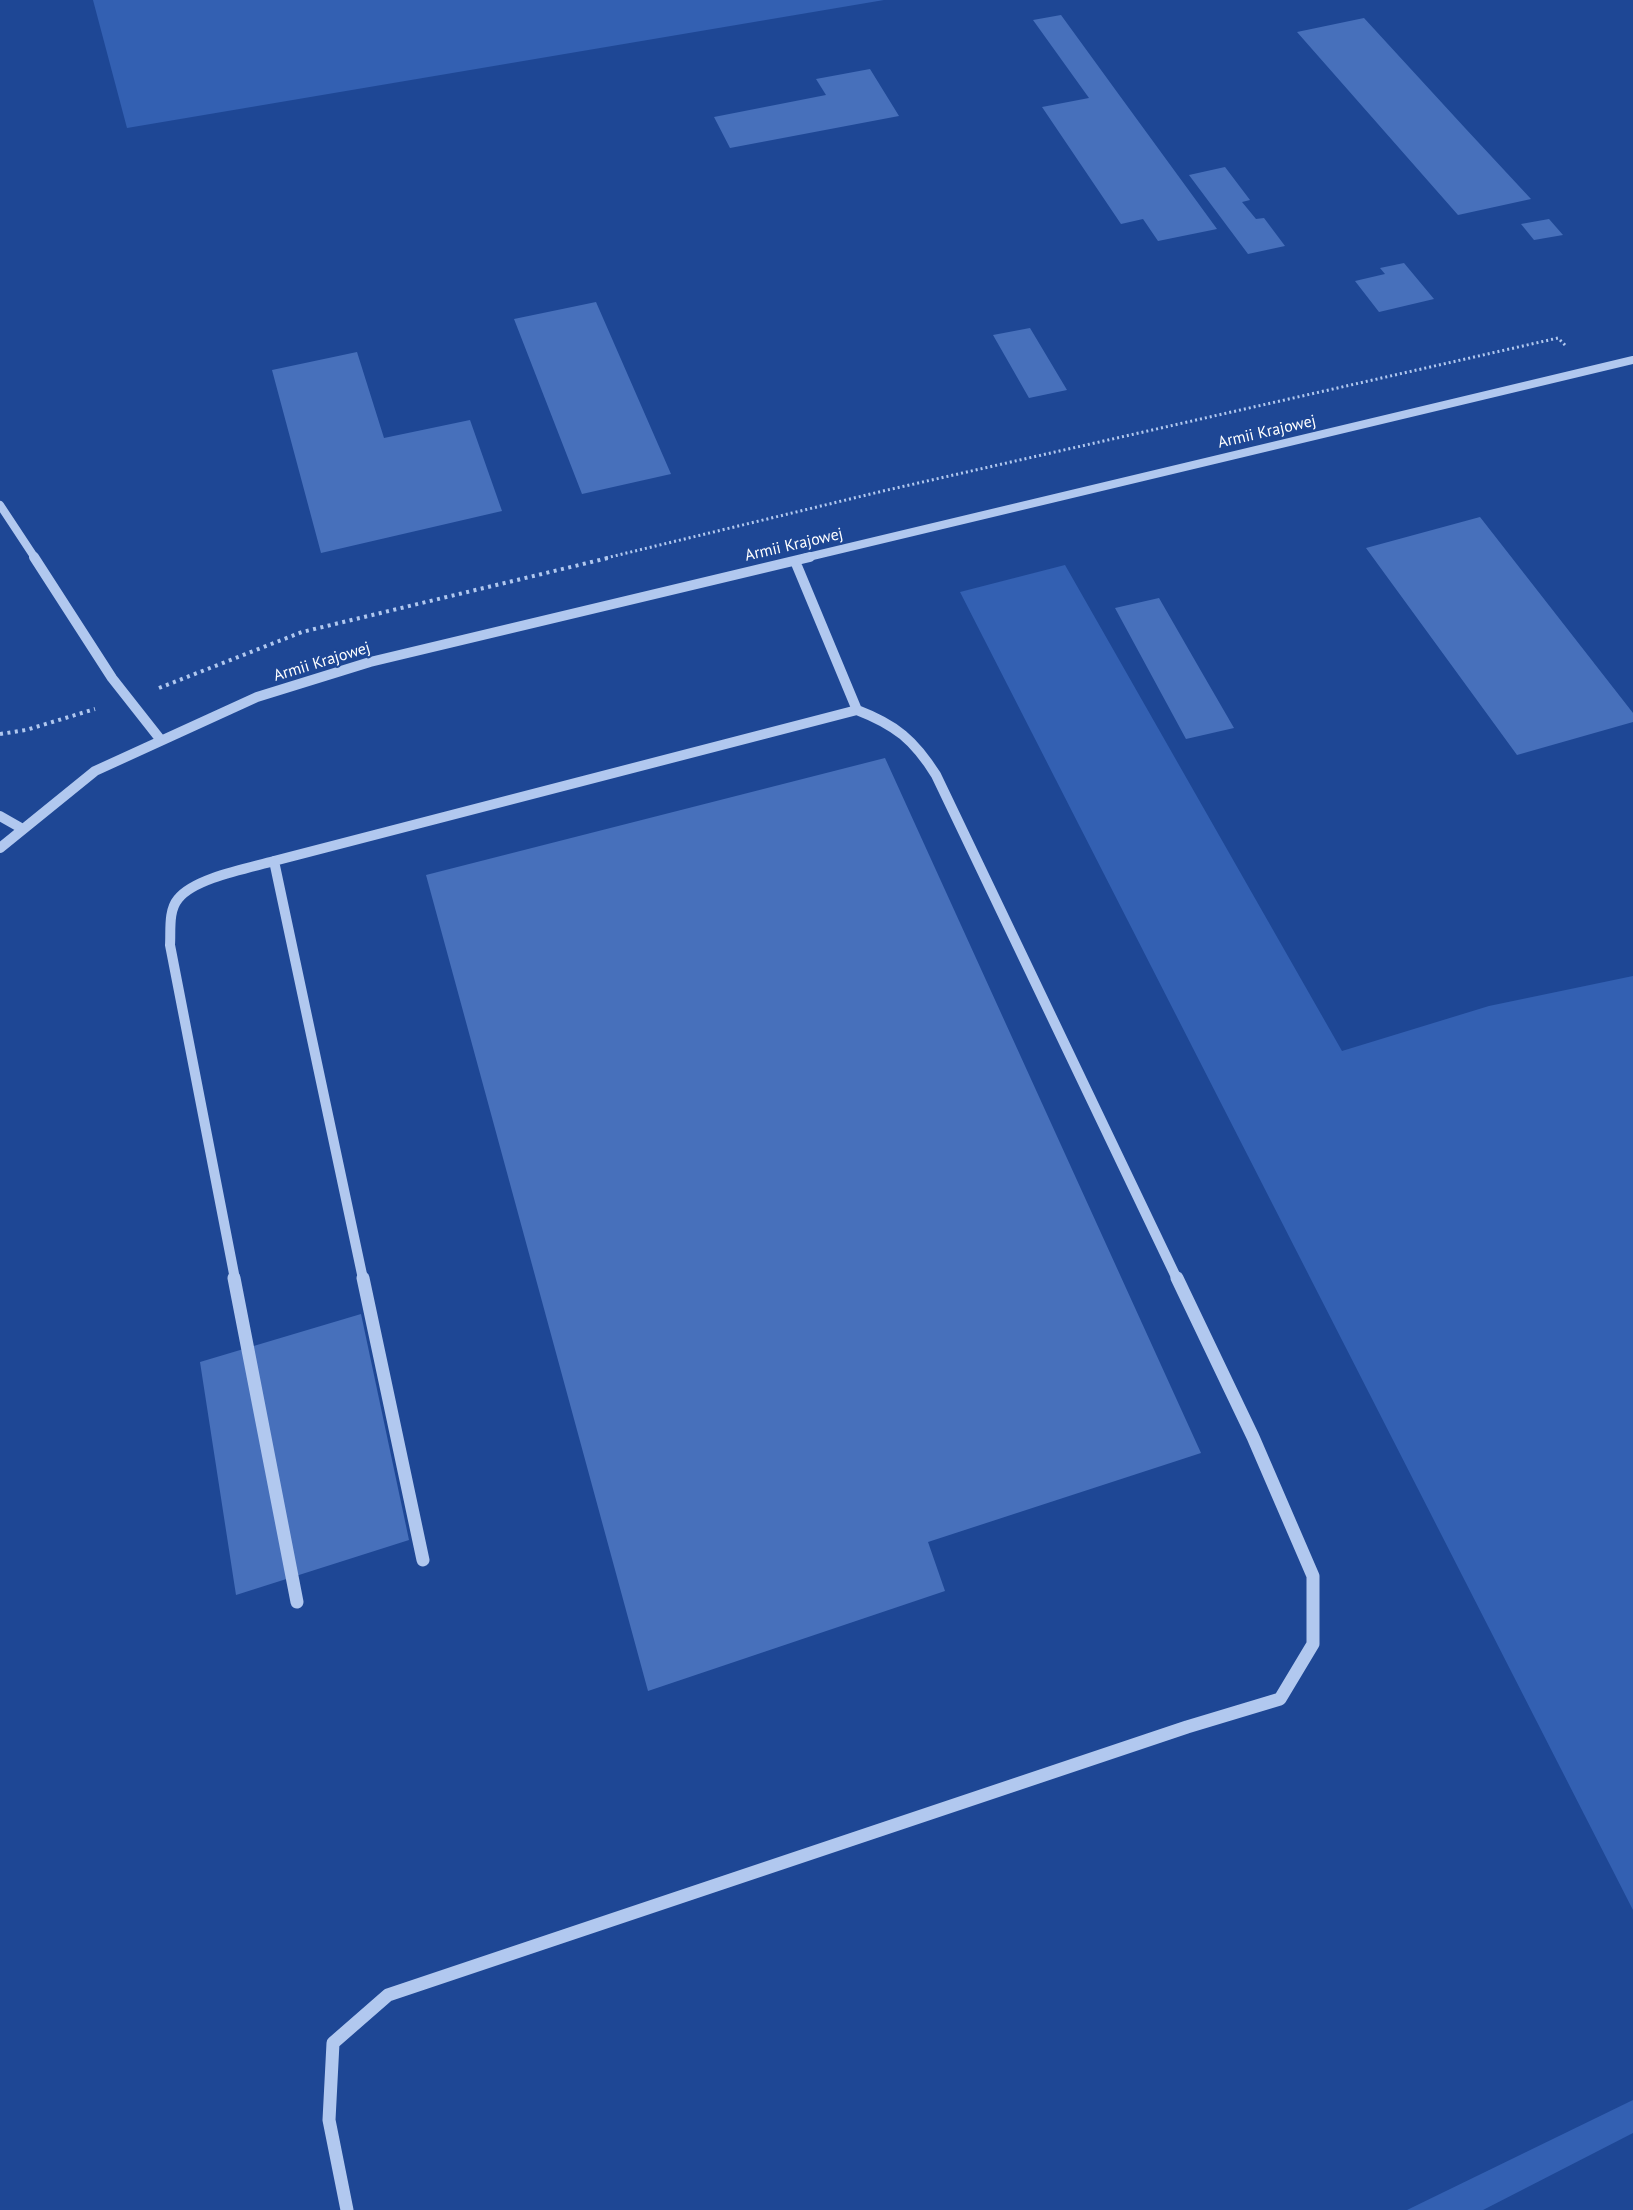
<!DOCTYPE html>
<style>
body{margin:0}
canvas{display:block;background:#1e4795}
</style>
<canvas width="1633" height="2210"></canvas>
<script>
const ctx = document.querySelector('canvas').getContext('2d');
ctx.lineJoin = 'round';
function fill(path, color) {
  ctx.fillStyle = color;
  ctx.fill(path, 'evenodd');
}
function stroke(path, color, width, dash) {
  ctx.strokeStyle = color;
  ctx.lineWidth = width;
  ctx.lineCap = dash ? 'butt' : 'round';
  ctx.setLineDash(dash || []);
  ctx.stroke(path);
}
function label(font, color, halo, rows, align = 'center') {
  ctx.font = font + ' "PT Sans",sans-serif';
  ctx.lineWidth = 4.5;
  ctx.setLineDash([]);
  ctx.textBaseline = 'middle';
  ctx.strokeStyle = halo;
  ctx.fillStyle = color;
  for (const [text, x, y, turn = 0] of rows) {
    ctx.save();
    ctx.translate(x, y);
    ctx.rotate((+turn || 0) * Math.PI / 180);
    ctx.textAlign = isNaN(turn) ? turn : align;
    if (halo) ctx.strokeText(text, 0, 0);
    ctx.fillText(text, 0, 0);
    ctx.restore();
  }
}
fill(new Path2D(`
 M 93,0 L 884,0 L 127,128 Z
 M 1065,565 L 1342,1051 L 1489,1006 L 1633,976 L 1633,1910 L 960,592 Z
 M 1633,2100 L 1633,2133 L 1483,2210 L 1407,2210 Z`), '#3360b2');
fill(new Path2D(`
 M 1061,15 L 1117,92 L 1217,229 L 1158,241 L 1143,219 L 1121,224 L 1042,107 L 1089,98 L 1033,20 Z
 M 1364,18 L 1465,128 L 1531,199 L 1458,215 L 1297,32 Z
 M 870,69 L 899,116 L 730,148 L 714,117 L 826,95 L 816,79 Z
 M 1225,167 L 1250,200 L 1242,202 L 1256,219 L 1264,218 L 1285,246 L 1248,254 L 1189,175 Z
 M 1549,219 L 1563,235 L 1534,240 L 1521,224 Z
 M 1404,263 L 1434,299 L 1379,312 L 1355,281 L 1385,274 L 1380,268 Z
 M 596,302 L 671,474 L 582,494 L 514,319 Z
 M 1030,328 L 1067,390 L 1029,398 L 993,335 Z
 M 357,352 L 384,438 L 470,420 L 502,511 L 321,553 L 272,370 Z
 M 1480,517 L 1633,713 L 1633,722 L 1517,755 L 1366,548 Z
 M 1159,598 L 1201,671 L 1234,728 L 1186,739 L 1115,608 Z
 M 885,758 L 1201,1453 L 928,1542 L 945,1591 L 648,1691 L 426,875 Z
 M 361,1314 L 409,1540 L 236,1595 L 200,1362 Z`), '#4770bb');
stroke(new Path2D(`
 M 606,558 L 883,491 L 1558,338 L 1565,345`), '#b1c8ef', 3, [2, 3]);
stroke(new Path2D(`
 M 159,688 L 302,632 L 612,557
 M 0,734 L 26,730 L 95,709`), '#b1c8ef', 4, [3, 4.5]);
stroke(new Path2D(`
 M 0,505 L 35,558
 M 804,558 L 1633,360`), '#b1c8ef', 8);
stroke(new Path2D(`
 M 34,557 L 112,678 L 160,739
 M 857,710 C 896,725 914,740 936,775 L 1177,1279
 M 0,816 L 21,828
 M 0,848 L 95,771 L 257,697 L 370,662 L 810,557
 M 274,861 L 363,1279
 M 235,1279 L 170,945 C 171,931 168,911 178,899 C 194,878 249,868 274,861 L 857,710 L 795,561`), '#b1c8ef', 10);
stroke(new Path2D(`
 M 234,1278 L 297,1602
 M 363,1278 L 423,1560
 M 347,2210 L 329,2120 L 333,2043 L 388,1995 L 1187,1727 L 1280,1699 L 1313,1644 L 1313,1576 L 1253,1437 L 1177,1278`), '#b1c8ef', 13);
label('16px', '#fff', '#1e4795', [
 ["Armii Krajowej",1267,432,-13],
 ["Armii Krajowej",794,545,-13],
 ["Armii Krajowej",322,662,-17]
]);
</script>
